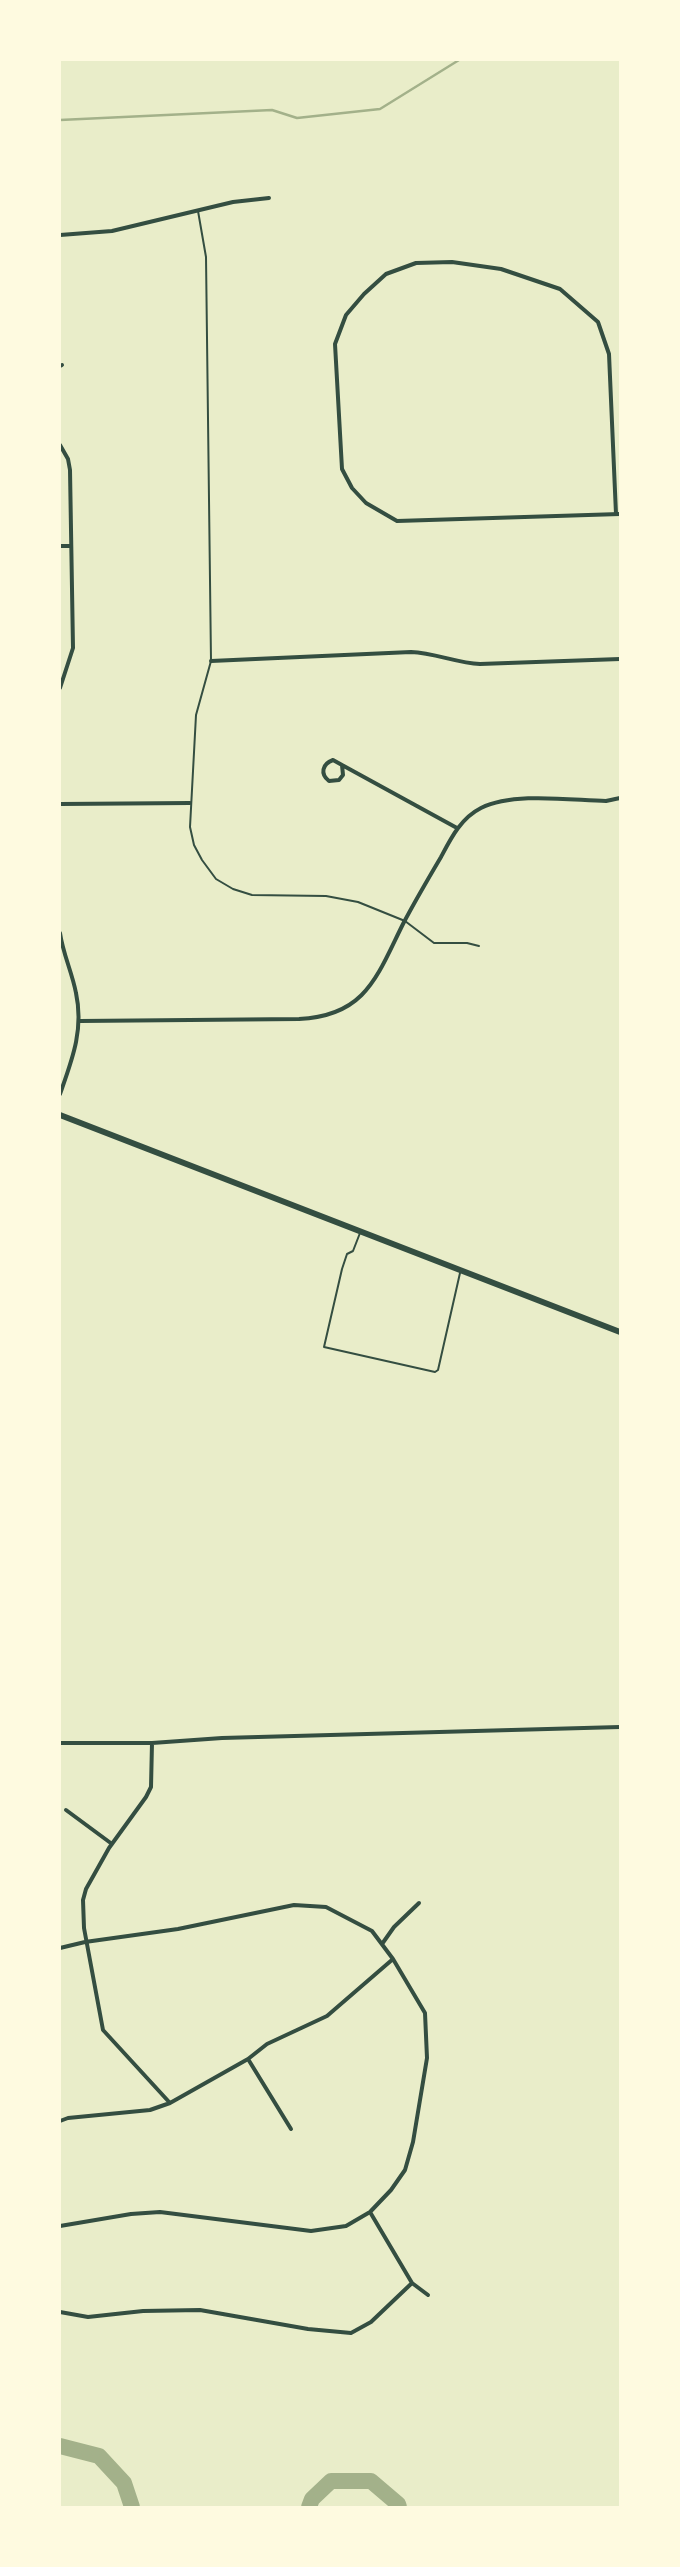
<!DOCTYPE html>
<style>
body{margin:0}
#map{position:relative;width:680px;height:2567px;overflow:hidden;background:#e9edc9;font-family:"Sofia Sans Condensed",sans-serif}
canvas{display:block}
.frame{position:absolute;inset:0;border:61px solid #fefae0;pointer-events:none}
</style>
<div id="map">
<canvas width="680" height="2567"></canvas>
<div class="frame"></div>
</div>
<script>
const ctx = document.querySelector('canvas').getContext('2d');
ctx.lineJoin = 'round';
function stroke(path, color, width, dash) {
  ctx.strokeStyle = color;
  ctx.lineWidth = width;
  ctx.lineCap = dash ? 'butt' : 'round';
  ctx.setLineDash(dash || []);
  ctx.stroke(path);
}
stroke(new Path2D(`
 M 60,120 L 272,110 L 297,118 L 380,109 L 459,60`), '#a3b18a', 2.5);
stroke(new Path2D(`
 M 60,2446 L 99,2456 L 124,2483 L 132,2507
 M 309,2507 L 312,2499 L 331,2481 L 371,2481 L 398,2504 L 399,2507`), '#a3b18a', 16);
stroke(new Path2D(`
 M 198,211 L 206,257 L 211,661 L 196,715 L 190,827 L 194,845 L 202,860 L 216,879 L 233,889 L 252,895 L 326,896 L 358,902 L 405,921 L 434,943 L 467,943 L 479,946
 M 360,1233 L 353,1251 L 347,1254 L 342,1269 L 324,1347 L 435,1372 L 438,1370 L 460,1273`), '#344e41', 2);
stroke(new Path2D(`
 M 60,235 L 112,231 L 233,202 L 269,198
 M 60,366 L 62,365
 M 60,445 L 68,459 L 70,470 L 73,648 L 60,688
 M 616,514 L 609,354 L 598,322 L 560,289 L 501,269 L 452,262 L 416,263 L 386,274 L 364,294 L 346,315 L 335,344 L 342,469 L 352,488 L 366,503 L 397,521 L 620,514
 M 60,546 L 71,546
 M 211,661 L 411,652 C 435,653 457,663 480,664 L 620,659
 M 342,765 L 333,760 C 322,764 320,774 329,781 L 339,780 L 343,775 L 342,765 L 457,828
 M 60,804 L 190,803
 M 60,933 C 63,954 72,972 76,993 C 84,1030 72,1060 60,1094
 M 80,1021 L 299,1019 C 366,1016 377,976 403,924 C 415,901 428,879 441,857 C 451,838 461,818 481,808 C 514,792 569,800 606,801 L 620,798
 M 60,1743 L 152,1743 L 222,1738 L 620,1727
 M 152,1743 L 151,1787 L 146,1797 L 109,1848 L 86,1889 L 83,1900 L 84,1928 L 103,2030 L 170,2103
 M 66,1810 L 112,1844
 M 382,1944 L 394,1927 L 419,1903
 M 60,1948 L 85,1942 L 178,1929 L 294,1905 L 326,1907 L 372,1931 L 393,1959 L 425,2013 L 427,2058 L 413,2142 L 405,2170 L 391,2190 L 370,2212 L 346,2226 L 311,2231 L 160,2212 L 131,2214 L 60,2226
 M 248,2059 L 291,2129
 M 60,2121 L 68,2118 L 150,2110 L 170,2103 L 248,2059 L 267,2044 L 327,2016 L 393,1959
 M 370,2212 L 412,2283 L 428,2295
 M 60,2312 L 88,2317 L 143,2311 L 200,2310 L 308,2329 L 351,2333 L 371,2322 L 412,2283`), '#344e41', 4);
stroke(new Path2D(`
 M 60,1115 L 620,1332`), '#344e41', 6);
</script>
